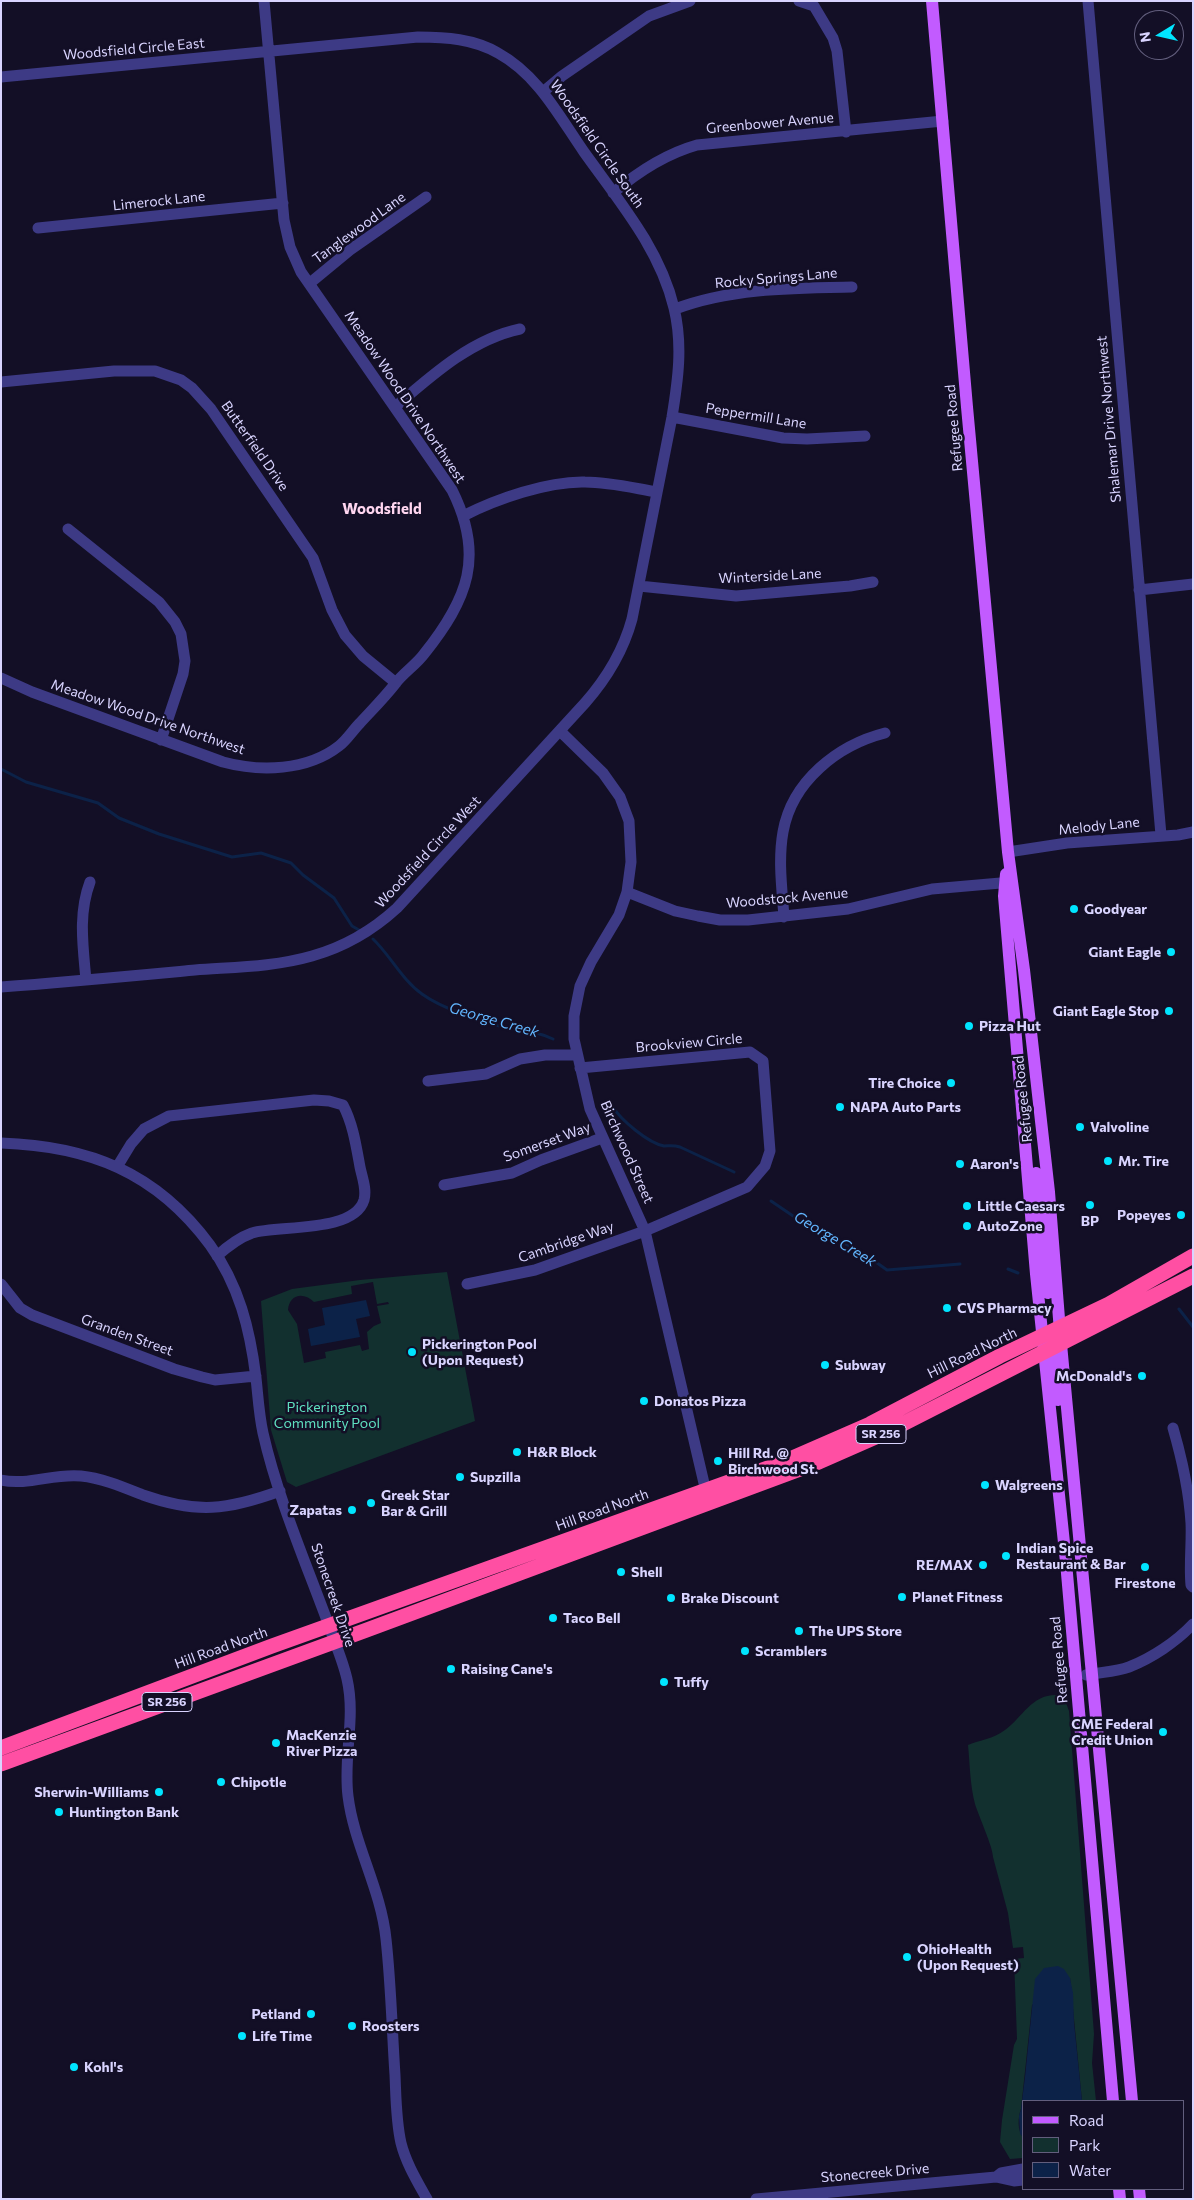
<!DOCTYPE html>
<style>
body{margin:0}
#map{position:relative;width:1194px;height:2200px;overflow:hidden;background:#130f26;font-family:Commissioner,sans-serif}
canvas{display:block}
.frame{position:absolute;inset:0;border:2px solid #d9d4ff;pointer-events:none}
.legend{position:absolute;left:1022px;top:2100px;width:162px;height:90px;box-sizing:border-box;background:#130f26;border:1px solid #625e7d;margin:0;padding:6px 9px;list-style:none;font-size:15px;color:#d9d4ff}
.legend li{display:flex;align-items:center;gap:10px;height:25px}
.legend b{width:25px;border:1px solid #625e7d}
.north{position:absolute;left:1134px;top:10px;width:50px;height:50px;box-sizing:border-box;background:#130f26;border:1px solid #625e7d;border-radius:50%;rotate:261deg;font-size:14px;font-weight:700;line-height:20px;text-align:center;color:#d9d4ff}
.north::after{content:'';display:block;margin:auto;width:18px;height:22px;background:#00e5ff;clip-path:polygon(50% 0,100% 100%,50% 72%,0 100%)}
</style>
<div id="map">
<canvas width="1194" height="2200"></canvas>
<div class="frame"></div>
<ul class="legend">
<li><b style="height:6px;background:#c25bff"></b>Road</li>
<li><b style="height:14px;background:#12302f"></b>Park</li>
<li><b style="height:14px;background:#0c2248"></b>Water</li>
</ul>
<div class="north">N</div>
</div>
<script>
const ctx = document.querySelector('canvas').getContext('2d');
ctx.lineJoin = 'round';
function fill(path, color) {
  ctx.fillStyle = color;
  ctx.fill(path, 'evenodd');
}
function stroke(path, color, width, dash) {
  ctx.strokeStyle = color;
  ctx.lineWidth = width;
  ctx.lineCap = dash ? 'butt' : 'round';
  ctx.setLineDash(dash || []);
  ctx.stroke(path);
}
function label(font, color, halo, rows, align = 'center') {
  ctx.font = font + ' Commissioner,sans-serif';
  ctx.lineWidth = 5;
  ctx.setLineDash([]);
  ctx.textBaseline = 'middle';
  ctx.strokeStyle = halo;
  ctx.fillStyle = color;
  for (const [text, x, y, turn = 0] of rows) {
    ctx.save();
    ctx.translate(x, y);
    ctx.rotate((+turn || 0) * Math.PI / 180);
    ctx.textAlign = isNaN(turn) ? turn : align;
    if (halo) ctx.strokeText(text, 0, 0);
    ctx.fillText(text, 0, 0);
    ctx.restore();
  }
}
fill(new Path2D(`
 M 447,1272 L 475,1421 L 296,1487 L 287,1482 L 271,1430 L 261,1301 L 292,1289 L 360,1280 ZM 373,1282 L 377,1304 L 388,1302 L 389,1304 L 377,1306 L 381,1323 L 374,1326 L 367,1332 L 369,1349 L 362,1351 L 360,1345 L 325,1352 L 326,1358 L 304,1363 L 297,1324 L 288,1310 C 289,1295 303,1291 314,1302 L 352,1294 L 351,1286 Z
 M 1056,1695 L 1066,1703 L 1069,1711 L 1094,2034 L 1092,2063 L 1096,2101 L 1082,2101 L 1070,1978 L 1032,2005 L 1021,2109 C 1018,2117 1017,2130 1023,2137 L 1023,2158 L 1010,2159 L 1000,2142 L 1002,2120 L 1014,2045 L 1017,2039 L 1014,1959 L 1024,1958 L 1023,1947 L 1013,1948 L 1008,1913 L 993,1857 C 993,1847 979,1817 975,1804 C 970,1785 970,1765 968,1745 C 980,1740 993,1739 1005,1730 C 1023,1717 1031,1695 1056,1695 Z`), '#12302f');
fill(new Path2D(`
 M 366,1300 L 370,1316 L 356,1319 L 360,1337 L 311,1346 L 308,1329 L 325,1325 L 322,1308 Z
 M 1058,1966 L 1064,1969 L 1070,1978 L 1073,1993 L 1074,2023 L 1082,2101 L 1023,2101 L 1023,2137 L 1020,2134 L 1019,2116 L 1021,2109 L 1025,2077 L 1035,1979 L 1044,1968 Z`), '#0c2248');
stroke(new Path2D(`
 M 1,769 L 26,782 L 98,803 L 119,818 L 159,834 L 232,857 L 261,853 L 291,863 L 303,875 L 334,898 L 352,926 L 359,930
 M 373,939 C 390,955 402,980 422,994 C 441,1008 484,1023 508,1028 C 525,1031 536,1031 553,1039
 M 613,1107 C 621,1120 648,1143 664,1146 C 670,1146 673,1145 680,1147 L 734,1172
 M 771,1201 L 799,1220 L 863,1253 L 887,1270 L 960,1264
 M 1008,1269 L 1018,1273
 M 1179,1309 L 1193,1327`), '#0c2248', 3);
stroke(new Path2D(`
 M 799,1 L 814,6 L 833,38 L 837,51 L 846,132
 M 1088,1 L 1161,835
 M 1,77 L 418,37 C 446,37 474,39 498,53 C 538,75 559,116 584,152 C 619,201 660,249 674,308 C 683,345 678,380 672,417 L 632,619 C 623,652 607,678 585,703 L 397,908 C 373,930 344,947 312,956 C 274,967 233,967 195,970 C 130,976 66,982 1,987
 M 543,92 L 562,76 L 649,16 L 690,1
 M 613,193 C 639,171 665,154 697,145 L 943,121
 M 38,228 L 283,203
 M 310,283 L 350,250 L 426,197
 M 675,309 C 730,288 793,288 852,287
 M 1,382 L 114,371 L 155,371 L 181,380 L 192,388 L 211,409 L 313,558 L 332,610 L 345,635 L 363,656 L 396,683
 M 395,407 C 432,375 472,339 520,329
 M 672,417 L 783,438 L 807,439 L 865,436
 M 463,516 C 496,499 548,481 585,482 C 609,482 633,488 657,492
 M 68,529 L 159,602 L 175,622 L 181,634 L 185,661 L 183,674 L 161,740
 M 639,586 L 736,596 L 850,586 L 873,582
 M 1139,590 L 1193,584
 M 1,678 L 32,692 L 223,762 C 260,772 307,771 339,746 C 347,740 353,730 360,723 C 372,710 384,698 395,684 C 403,673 416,665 424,654 C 468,599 485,556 452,490 L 301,272 L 290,247 L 284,220 L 264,1
 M 560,731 L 603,773 L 620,797 L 629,821 L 631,862 L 627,892 L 619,915 L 591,962 L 580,986 L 574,1016 L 574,1039 L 590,1109 L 645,1231 L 707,1496
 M 1008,852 L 1067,843 L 1178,835 L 1193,832
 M 627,892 L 675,911 L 698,916 L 720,920 L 748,920 L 848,909 L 932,889 L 1012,882
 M 784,917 C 782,889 778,860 783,832 C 792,781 838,745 885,733
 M 86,980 C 83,946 78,914 90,882
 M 428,1081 L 486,1074 L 520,1059 L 545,1055 L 577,1055
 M 1,1143 C 89,1146 156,1172 210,1245 C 239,1285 250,1329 256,1378 C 258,1396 259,1415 263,1433 C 278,1499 306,1563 329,1626 C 335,1643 343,1661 347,1679 C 356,1718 343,1757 348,1796 C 354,1845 381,1889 386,1939 C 391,1984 392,2030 395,2075 C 396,2097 396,2121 401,2143 C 406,2163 417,2181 427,2199
 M 117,1167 L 131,1144 L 144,1129 L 169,1116 L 314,1100 L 329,1101 L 343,1105 C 353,1124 356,1145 360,1167 C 362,1177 367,1189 364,1200 C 354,1233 280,1225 252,1233 C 238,1238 228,1246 217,1256
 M 444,1185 L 512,1173 L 541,1160 L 602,1138
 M 1,1284 L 20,1308 L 32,1315 L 174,1369 L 202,1377 L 215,1380 L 256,1376
 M 467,1284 L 535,1270 L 645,1231 L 747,1187 L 765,1166 L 770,1151 L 763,1061 L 750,1052 L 580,1068
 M 1173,1428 C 1182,1459 1189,1490 1191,1523 C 1192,1543 1189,1564 1191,1585 L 1193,1587
 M 1,1480 C 28,1486 54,1473 81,1476 C 102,1478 123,1487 143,1495 C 197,1514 228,1510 280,1491
 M 1086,1675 C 1100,1672 1116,1672 1129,1667 C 1152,1658 1176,1642 1193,1624
 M 996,2177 L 1001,2173 L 1023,2169
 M 756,2199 L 996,2177 L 1014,2181 L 1023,2180`), '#3d3a85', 11);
stroke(new Path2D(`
 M 932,1 L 967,407 L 1008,852 L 1024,970 L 1049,1192 L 1061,1344 L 1132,2101
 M 1006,874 L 1004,896 L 1036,1274 L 1066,1562 L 1113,2101
 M 1036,1173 L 1048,1293
 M 1049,1341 L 1053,1348 L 1058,1400
 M 1119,2189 L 1120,2199
 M 1139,2189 L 1140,2199`), '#c25bff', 12);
stroke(new Path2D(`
 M 1,1748 L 272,1646 L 776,1465 L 870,1424 L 1000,1356 L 1109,1304 L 1193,1256
 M 1,1764 L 364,1631 L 819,1462 L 885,1433 L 1193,1276`), '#ff4fa3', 15);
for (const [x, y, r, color] of [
 [1074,909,5,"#00e5ff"],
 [1171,952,5,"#00e5ff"],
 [1169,1011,5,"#00e5ff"],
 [969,1026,5,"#00e5ff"],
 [951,1083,5,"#00e5ff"],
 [840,1107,5,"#00e5ff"],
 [1080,1127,5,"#00e5ff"],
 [1108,1161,5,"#00e5ff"],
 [960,1164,5,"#00e5ff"],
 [1090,1205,5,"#00e5ff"],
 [967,1206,5,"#00e5ff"],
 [1181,1215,5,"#00e5ff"],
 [967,1226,5,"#00e5ff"],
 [947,1308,5,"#00e5ff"],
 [412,1352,5,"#00e5ff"],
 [825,1365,5,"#00e5ff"],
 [1142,1376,5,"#00e5ff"],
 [644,1401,5,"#00e5ff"],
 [517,1452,5,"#00e5ff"],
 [718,1461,5,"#00e5ff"],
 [460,1477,5,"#00e5ff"],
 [985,1485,5,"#00e5ff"],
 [371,1503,5,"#00e5ff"],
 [352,1510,5,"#00e5ff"],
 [1006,1556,5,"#00e5ff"],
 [983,1565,5,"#00e5ff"],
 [1145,1567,5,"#00e5ff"],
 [621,1572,5,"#00e5ff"],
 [902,1597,5,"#00e5ff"],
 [671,1598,5,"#00e5ff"],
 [553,1618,5,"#00e5ff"],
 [799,1631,5,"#00e5ff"],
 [745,1651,5,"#00e5ff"],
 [451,1669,5,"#00e5ff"],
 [664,1682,5,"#00e5ff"],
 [1163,1732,5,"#00e5ff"],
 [276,1743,5,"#00e5ff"],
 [221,1782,5,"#00e5ff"],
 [159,1792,5,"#00e5ff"],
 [59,1812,5,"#00e5ff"],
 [907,1957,5,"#00e5ff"],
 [311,2014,5,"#00e5ff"],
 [352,2026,5,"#00e5ff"],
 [242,2036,5,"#00e5ff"],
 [74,2067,5,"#00e5ff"]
]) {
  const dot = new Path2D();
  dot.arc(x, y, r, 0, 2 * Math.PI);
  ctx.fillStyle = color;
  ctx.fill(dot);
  stroke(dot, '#130f26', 2);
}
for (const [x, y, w] of [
 [881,1434,50],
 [167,1702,50]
]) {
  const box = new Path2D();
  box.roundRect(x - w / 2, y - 9.5, w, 19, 4);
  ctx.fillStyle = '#130f26';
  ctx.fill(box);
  stroke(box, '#d9d4ff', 1);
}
label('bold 12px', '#d9d4ff', null, [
 ["SR 256",881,1434],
 ["SR 256",167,1702]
]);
label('14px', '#d9d4ff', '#130f26', [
 ["Woodsfield Circle East",134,49,-5],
 ["Greenbower Avenue",770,123,-5],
 ["Woodsfield Circle South",597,144,55],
 ["Limerock Lane",159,201,-6],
 ["Tanglewood Lane",359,228,-36],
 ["Rocky Springs Lane",776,278,-5],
 ["Meadow Wood Drive Northwest",405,397,56],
 ["Peppermill Lane",756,416,9],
 ["Shalemar Drive Northwest",1109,419,-95],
 ["Refugee Road",954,428,-95],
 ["Butterfield Drive",255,446,55],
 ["Winterside Lane",770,576,-3],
 ["Meadow Wood Drive Northwest",148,717,19],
 ["Melody Lane",1099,826,-6],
 ["Woodsfield Circle West",428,852,-47],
 ["Woodstock Avenue",787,898,-5],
 ["Brookview Circle",689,1043,-5],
 ["Refugee Road",1023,1099,-96],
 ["Somerset Way",547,1142,-20],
 ["Birchwood Street",627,1152,66],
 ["Cambridge Way",566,1242,-19],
 ["Granden Street",127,1335,20],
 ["Hill Road North",972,1353,-26],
 ["Hill Road North",602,1510,-20],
 ["Stonecreek Drive",333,1595,71],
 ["Hill Road North",221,1648,-20],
 ["Refugee Road",1059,1660,-95],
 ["Stonecreek Drive",875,2173,-5]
]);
label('bold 14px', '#d9d4ff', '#130f26', [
 ["Goodyear",1084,909],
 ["Giant Eagle",1161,952,"right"],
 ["Giant Eagle Stop",1159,1011,"right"],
 ["Pizza Hut",979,1026],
 ["Tire Choice",941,1083,"right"],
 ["NAPA Auto Parts",850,1107],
 ["Valvoline",1090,1127],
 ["Mr. Tire",1118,1161],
 ["Aaron's",970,1164],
 ["Little Caesars",977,1206],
 ["Popeyes",1171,1215,"right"],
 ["BP",1090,1221,"center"],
 ["AutoZone",977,1226],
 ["CVS Pharmacy",957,1308],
 ["Pickerington Pool",422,1344],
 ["(Upon Request)",422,1360],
 ["Subway",835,1365],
 ["McDonald's",1132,1376,"right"],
 ["Donatos Pizza",654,1401],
 ["H&R Block",527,1452],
 ["Hill Rd. @",728,1453],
 ["Birchwood St.",728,1469],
 ["Supzilla",470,1477],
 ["Walgreens",995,1485],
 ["Greek Star",381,1495],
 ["Bar & Grill",381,1511],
 ["Zapatas",342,1510,"right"],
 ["Indian Spice",1016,1548],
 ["Restaurant & Bar",1016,1564],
 ["RE/MAX",973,1565,"right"],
 ["Shell",631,1572],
 ["Firestone",1145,1583,"center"],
 ["Planet Fitness",912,1597],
 ["Brake Discount",681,1598],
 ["Taco Bell",563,1618],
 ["The UPS Store",809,1631],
 ["Scramblers",755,1651],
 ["Raising Cane's",461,1669],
 ["Tuffy",674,1682],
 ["CME Federal",1153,1724,"right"],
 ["Credit Union",1153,1740,"right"],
 ["MacKenzie",286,1735],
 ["River Pizza",286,1751],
 ["Chipotle",231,1782],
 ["Sherwin-Williams",149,1792,"right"],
 ["Huntington Bank",69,1812],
 ["OhioHealth",917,1949],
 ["(Upon Request)",917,1965],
 ["Petland",301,2014,"right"],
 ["Roosters",362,2026],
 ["Life Time",252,2036],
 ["Kohl's",84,2067]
], 'left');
label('14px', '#5fe0c0', '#130f26', [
 ["Pickerington",327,1407],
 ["Community Pool",327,1423]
]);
label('bold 15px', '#ffd6f0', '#130f26', [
 ["Woodsfield",382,509]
]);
label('italic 15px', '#62b6ff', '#130f26', [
 ["George Creek",494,1020,16],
 ["George Creek",835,1239,31]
]);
</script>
